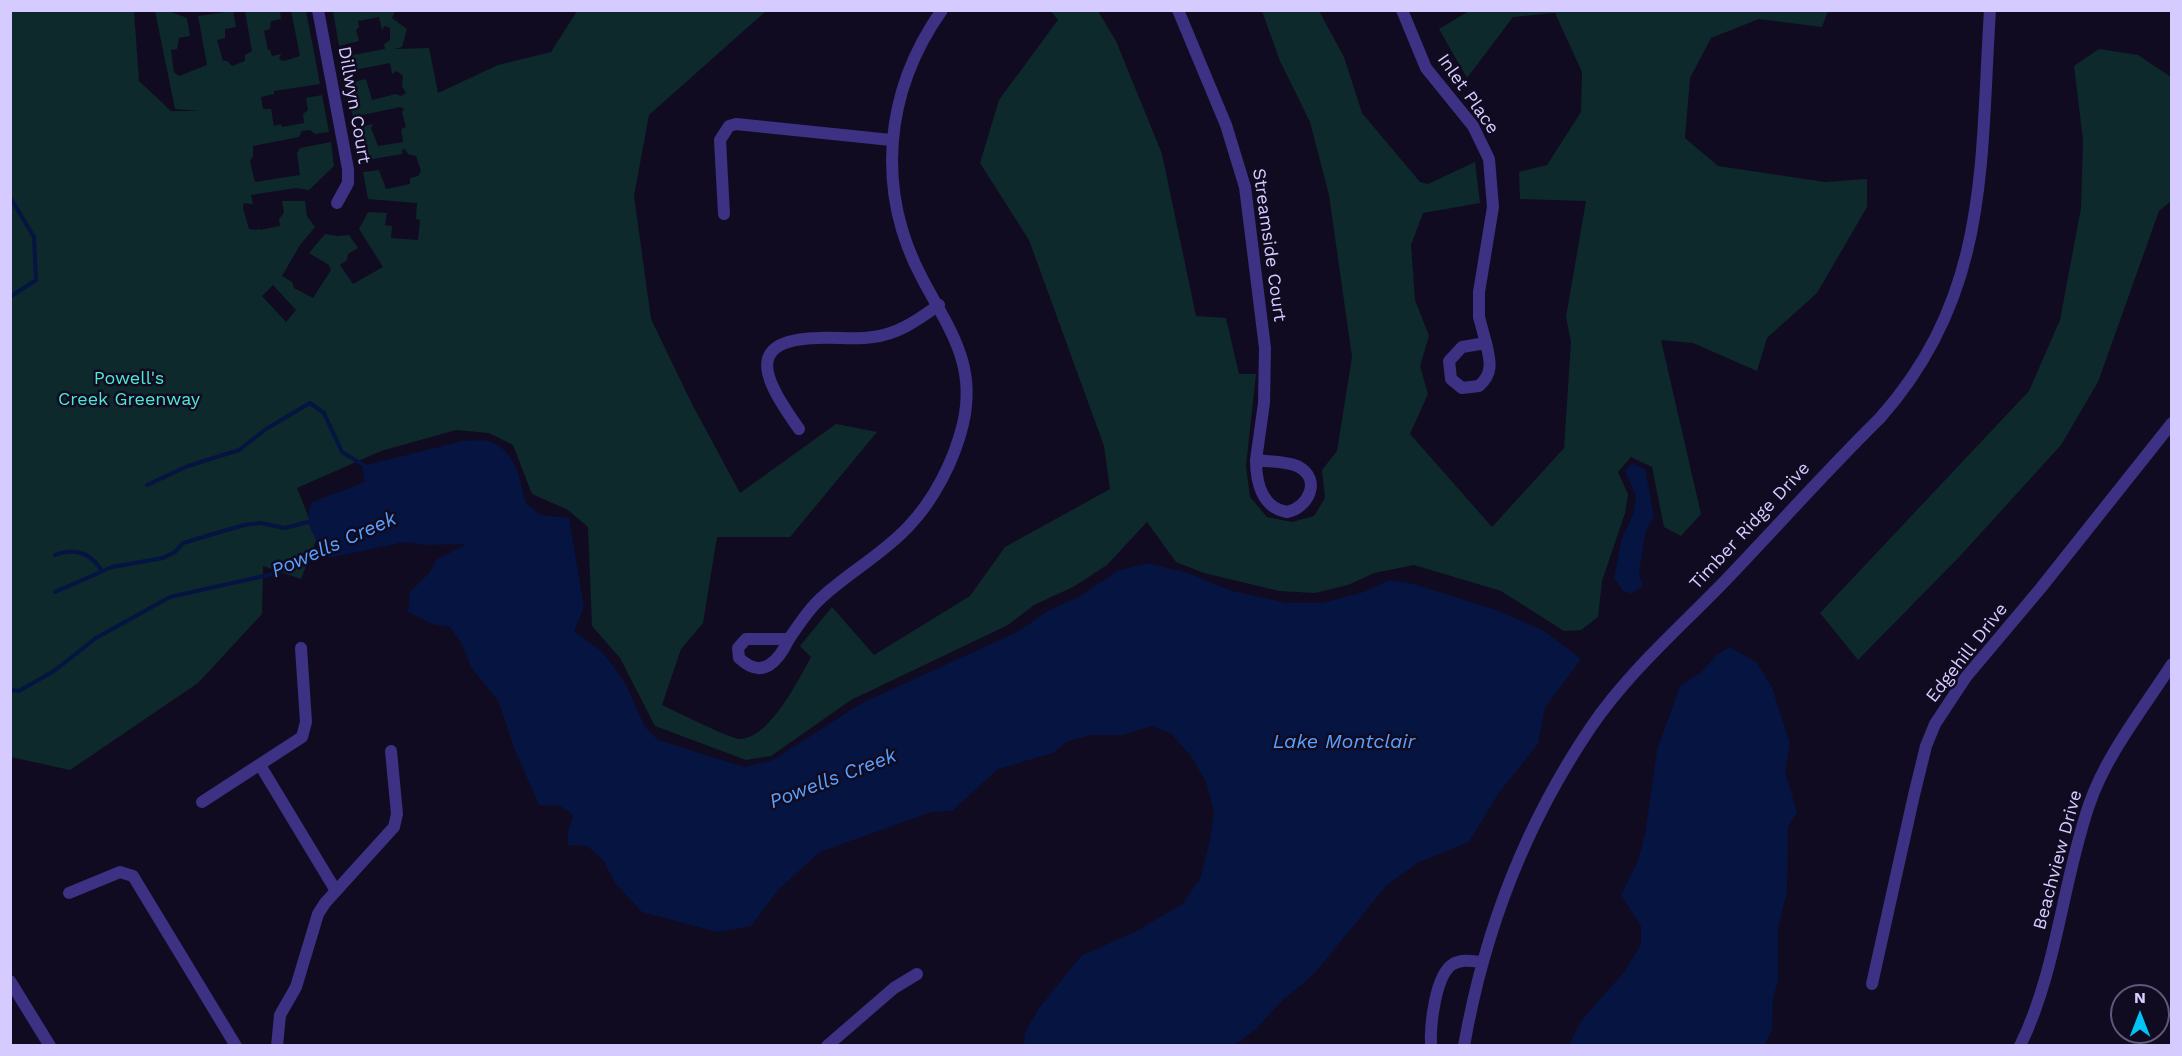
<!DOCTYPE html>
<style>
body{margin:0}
#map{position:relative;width:2182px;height:1056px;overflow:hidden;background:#110b21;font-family:"Work Sans",sans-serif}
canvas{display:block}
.frame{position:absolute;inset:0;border:12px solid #d6cbff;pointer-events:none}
.north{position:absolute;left:2110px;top:984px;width:60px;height:60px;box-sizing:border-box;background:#110b21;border:2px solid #60587a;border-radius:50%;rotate:0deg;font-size:16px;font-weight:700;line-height:24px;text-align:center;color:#d6cbff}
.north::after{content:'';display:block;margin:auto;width:21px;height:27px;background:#00c4f6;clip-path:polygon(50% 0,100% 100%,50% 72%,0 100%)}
</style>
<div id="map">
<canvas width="2182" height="1056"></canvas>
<div class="frame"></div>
<div class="north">N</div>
</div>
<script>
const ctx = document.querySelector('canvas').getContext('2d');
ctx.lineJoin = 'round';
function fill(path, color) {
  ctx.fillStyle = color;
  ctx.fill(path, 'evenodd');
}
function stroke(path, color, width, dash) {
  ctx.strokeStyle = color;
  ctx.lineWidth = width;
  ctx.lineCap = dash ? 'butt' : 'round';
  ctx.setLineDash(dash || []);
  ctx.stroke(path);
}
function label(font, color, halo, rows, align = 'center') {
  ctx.font = font + ' "Work Sans",sans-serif';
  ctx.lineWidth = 5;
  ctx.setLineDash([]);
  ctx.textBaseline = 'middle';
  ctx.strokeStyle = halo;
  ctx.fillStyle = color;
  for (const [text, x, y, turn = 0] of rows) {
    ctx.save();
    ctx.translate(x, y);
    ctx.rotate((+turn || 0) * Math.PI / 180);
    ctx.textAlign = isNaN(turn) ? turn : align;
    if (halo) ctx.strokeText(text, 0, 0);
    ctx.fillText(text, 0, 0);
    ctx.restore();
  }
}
fill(new Path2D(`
 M 11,11 L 134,11 L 139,81 L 171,111 L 200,111 L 175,109 L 155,11 L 169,11 L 187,18 L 190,36 L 179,38 L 177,49 L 171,50 L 174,72 L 179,76 L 207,65 L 198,16 L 233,11 L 236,27 L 225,29 L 225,38 L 217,40 L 223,61 L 227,61 L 232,66 L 245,61 L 245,55 L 252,51 L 245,11 L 280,11 L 281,19 L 271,21 L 270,29 L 264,31 L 268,50 L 270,50 L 272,56 L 281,54 L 279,59 L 284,61 L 300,56 L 291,11 L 306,11 L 320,84 L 274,91 L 274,94 L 261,97 L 263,109 L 271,109 L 274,126 L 281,124 L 282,127 L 304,123 L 303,114 L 308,110 L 306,98 L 322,95 L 329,132 L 315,134 L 310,130 L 302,131 L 299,137 L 253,146 L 253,156 L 250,161 L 255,182 L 300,175 L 297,153 L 300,148 L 331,142 L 334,166 L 309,190 L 296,188 L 251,195 L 253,204 L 244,203 L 243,208 L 249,229 L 257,230 L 258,227 L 259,230 L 280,226 L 279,219 L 284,213 L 282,201 L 305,201 L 307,216 L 315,227 L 300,245 L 282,276 L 292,282 L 294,288 L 313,298 L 331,270 L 329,265 L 309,253 L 325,234 L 337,236 L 349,235 L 358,248 L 348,254 L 347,260 L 340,265 L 353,284 L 383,267 L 359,229 L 368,212 L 387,213 L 385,225 L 392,226 L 391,238 L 418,240 L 420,220 L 416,219 L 417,203 L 368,199 L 363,172 L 379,170 L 386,189 L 410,184 L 410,178 L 418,176 L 421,171 L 416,156 L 408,154 L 405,149 L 402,150 L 402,154 L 361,161 L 354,128 L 373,124 L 371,128 L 378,146 L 403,142 L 401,129 L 406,127 L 402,112 L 404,109 L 400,107 L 353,117 L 346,84 L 366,79 L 372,100 L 396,94 L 401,96 L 406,93 L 402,86 L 403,76 L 397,71 L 392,74 L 390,63 L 344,72 L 342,57 L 385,49 L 384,44 L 390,40 L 390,28 L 385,26 L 382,30 L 379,17 L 358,21 L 359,27 L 356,30 L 359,41 L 339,46 L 333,11 L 395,11 L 392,18 L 407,29 L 402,47 L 394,49 L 429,48 L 438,93 L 498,65 L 551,52 L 577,11 L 766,11 L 649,115 L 634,196 L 651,319 L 692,404 L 740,493 L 836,424 L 877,432 L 790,537 L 717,537 L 703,623 L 681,649 L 662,705 C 675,711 729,738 739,739 C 769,740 799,679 811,657 L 800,646 L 832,607 L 874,655 L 970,596 L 1005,547 L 1110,489 L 1104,446 L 1029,240 L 980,163 L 999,100 L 1058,20 L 1051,11 L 1098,11 L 1116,41 L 1162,154 L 1196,316 L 1226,318 L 1239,374 L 1256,374 L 1246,466 L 1250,497 L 1267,517 L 1292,522 L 1314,516 L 1325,498 L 1322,470 L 1337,451 L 1352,357 L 1329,195 L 1310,122 L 1280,61 L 1262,11 L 1319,11 L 1344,57 L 1362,113 L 1420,182 L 1428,184 L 1475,162 L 1480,203 L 1423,213 L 1411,245 L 1415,300 L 1429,336 L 1420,366 L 1428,394 L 1410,434 L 1492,527 L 1564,448 L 1571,342 L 1566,317 L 1586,201 L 1520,199 L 1519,172 L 1547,165 L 1581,112 L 1582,72 L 1555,13 L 1513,17 L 1467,78 L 1439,29 L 1469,11 L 1828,11 L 1822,27 L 1759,19 L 1711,38 L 1690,78 L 1685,138 L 1718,166 L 1825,182 L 1867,179 L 1867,207 L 1817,293 L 1767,338 L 1757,371 L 1693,343 L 1661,340 L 1701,514 L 1681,536 L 1664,527 L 1652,467 L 1631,457 L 1618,472 L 1628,494 L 1625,513 L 1602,581 L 1598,617 L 1581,630 L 1564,631 L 1501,591 L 1414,565 L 1374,573 L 1348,585 L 1315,593 L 1279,591 L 1204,573 L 1176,562 L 1147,522 L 1107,565 L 1073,587 L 1034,605 L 1008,625 L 851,700 L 771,756 L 746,760 L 655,726 L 620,658 L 592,626 L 588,527 L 568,510 L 532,494 L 513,445 L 489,433 L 456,430 L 381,451 L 297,488 L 317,538 L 301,579 L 263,566 L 262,614 L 198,683 L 70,770 L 11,757 ZM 273,285 L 296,310 L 286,322 L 262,296 Z
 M 2099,49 L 2138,55 L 2171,77 L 2171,201 L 2159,211 L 2098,382 L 2061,445 L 1960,556 L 1858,660 L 1820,613 L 2029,391 L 2060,320 L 2081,208 L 2083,140 L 2074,66 Z`), '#0d292b');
fill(new Path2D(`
 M 463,441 C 471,441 483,439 491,442 C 517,452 520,481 526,504 L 541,515 L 569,518 L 584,607 L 574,631 L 600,650 L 611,663 L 626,685 L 645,727 L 658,740 L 744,767 L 773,760 L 860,704 L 1019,631 L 1046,612 L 1082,595 L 1117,571 L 1148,563 L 1188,573 L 1232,591 L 1288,603 L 1322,603 L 1364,592 L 1389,580 L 1414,584 L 1496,610 L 1543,630 L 1581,659 L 1545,708 L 1538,744 L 1498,794 L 1469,842 L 1419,862 L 1386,886 L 1314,974 L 1282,1001 L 1255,1030 L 1234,1045 L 1024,1045 L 1025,1032 L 1039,1008 L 1082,955 L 1135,932 L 1182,904 L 1200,879 L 1210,840 L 1214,811 L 1206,782 L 1191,756 L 1170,733 L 1152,726 L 1122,735 L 1091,735 L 1068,741 L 1053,753 L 998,769 L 952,811 L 931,812 L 820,852 L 779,889 L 751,926 L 717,932 L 642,912 L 615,883 L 603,860 L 587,846 L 568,845 L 568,831 L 573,815 L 560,806 L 539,805 L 514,748 L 499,702 L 471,667 L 462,644 L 450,627 L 432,624 L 408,612 L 410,592 L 430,572 L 436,560 L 466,544 L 426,545 L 404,542 L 329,558 C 317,539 301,525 312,502 L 365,482 L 362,466 Z
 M 1632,463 L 1645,469 L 1654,516 L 1646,531 L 1643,546 L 1639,574 L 1643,586 L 1632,594 L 1623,591 L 1614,578 L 1622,538 L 1633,515 L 1636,496 L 1625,471 Z
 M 1729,647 L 1756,662 L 1772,687 L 1790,744 L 1785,772 L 1797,812 L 1788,827 L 1787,891 L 1778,929 L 1778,980 L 1773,999 L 1772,1030 L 1764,1045 L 1569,1045 L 1581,1021 L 1624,972 L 1641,944 L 1641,926 L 1621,895 L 1638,861 L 1645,834 L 1657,750 L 1680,686 L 1700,673 L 1717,655 Z`), '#051440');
stroke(new Path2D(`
 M 10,197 L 34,237 L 36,280 L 10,297
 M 147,485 L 188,466 L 239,450 L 266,429 L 310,403 L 324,413 L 342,452 L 368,468
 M 55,555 C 76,547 91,553 102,571
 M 55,592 L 112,567 L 163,558 L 175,552 L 183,543 L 244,525 L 260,523 L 285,528 L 308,522
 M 10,690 L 19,691 L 54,671 L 96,638 L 170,597 L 277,573 L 326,545`), '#051440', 4);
stroke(new Path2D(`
 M 318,10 L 348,169 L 348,183 L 337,203
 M 1178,10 L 1226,125 L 1245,187 L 1265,348 L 1264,403 L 1256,460
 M 1402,10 L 1426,68 L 1473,126 L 1489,159 L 1493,207 L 1479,292 L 1479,317 L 1486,343
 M 724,214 L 720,140 L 729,126 L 736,124 L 891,140
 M 1486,343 C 1490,360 1494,373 1479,386 L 1462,388 L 1451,379 L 1449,361 L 1462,347 Z
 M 799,429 C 769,386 738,340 818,338 C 837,337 855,340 873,337 C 899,334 919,319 939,305
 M 1256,460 C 1269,462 1288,461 1299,467 C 1322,480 1308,508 1287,512 C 1262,508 1256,482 1256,460 Z
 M 746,639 L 789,639 C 779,660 763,681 739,658 L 738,648 Z
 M 789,639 C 798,626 806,613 817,602 C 844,575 881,556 908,527 C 934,500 954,461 963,424 C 977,364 949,329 923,280 C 875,191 884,92 942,10
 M 260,765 L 336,891
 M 202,802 L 302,737 L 306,722 L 301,648
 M 69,893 L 120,872 L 133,876 L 236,1046
 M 10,981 L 50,1046
 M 1872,984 L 1914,795 L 1926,746 L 1935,724 L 1966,677 L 2040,589 L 2172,423
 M 277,1046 L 280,1015 L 296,987 L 318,914 L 325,903 L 394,827 L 397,814 L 391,751
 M 827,1046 L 894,988 L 917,974
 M 1431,1046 C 1430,1026 1435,975 1453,964 C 1462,959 1472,961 1481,962
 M 1464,1046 C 1484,932 1526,823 1591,727 C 1627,674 1676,631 1720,586 C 1774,530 1825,472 1880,418 C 1990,294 1980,165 1990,10
 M 2020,1046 C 2057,970 2062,884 2089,805 C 2106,755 2143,709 2172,664`), '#3d3184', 12);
label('18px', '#d6cbff', '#110b21', [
 ["Inlet Place",1468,94,55],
 ["Dillwyn Court",354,105,80],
 ["Streamside Court",1269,245,82],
 ["Timber Ridge Drive",1750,526,-47],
 ["Edgehill Drive",1967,653,-52],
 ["Beachview Drive",2058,860,-75]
]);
label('18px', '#4ce9d3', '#110b21', [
 ["Powell's",129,379],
 ["Creek Greenway",129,400]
]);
label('italic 20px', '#59a1ff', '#110b21', [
 ["Powells Creek",334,545,-24],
 ["Lake Montclair",1344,742],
 ["Powells Creek",833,779,-21]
]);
</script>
